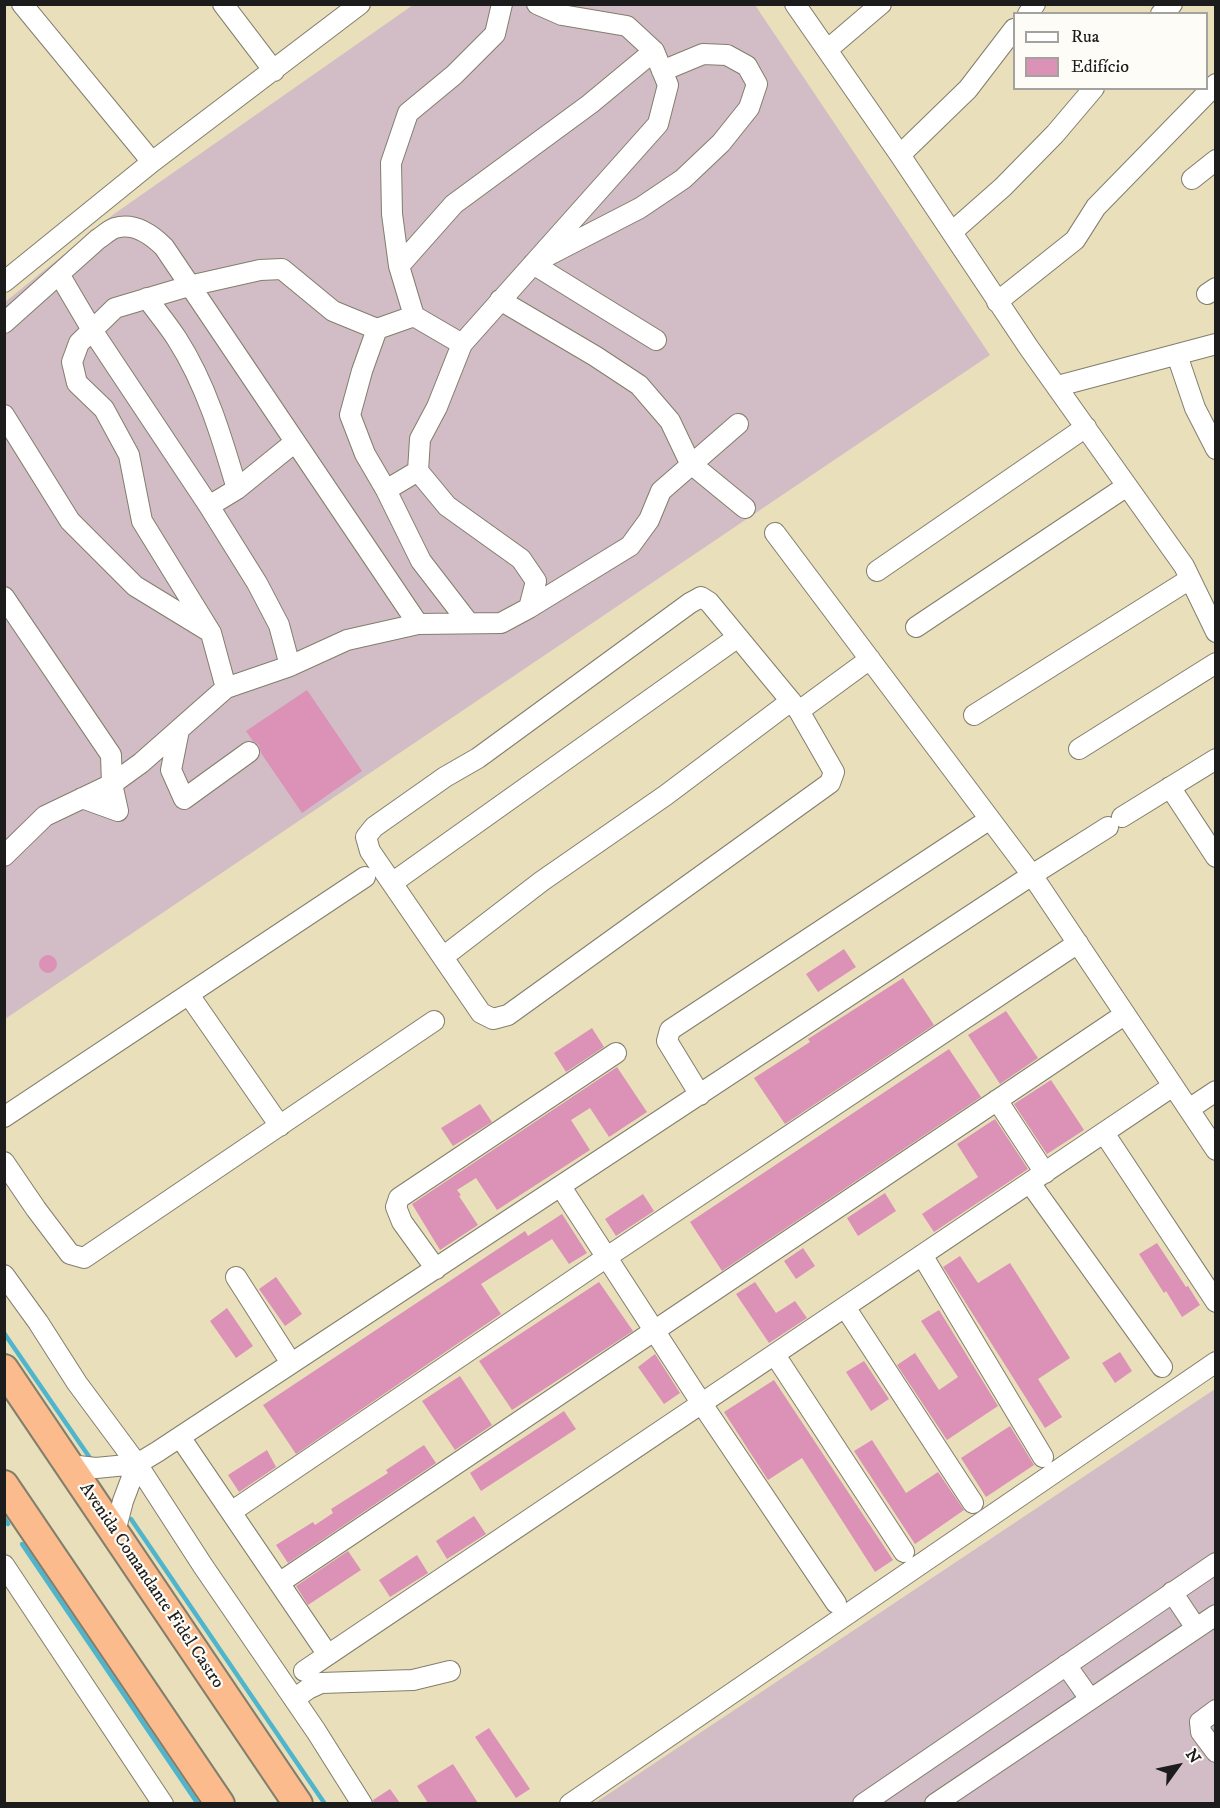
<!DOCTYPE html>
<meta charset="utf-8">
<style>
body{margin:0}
#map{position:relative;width:1220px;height:1808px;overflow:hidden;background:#e9dfbb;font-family:"IM FELL DW Pica",serif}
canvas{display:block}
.frame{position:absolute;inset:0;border:6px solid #1c1c1c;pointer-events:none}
.legend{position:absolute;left:1013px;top:12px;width:195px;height:78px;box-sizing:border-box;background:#fdfcf7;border:2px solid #a3a29f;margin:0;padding:8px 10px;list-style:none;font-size:18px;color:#1c1c1c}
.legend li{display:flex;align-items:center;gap:12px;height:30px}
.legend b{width:30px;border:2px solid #a3a29f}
.north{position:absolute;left:1148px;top:1736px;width:60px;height:60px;-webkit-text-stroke:4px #fdfcf7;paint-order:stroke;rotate:57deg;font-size:16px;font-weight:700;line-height:24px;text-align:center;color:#1c1c1c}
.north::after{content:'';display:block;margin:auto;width:21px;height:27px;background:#1c1c1c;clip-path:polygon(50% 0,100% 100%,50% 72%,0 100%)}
</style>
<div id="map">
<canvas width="1220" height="1808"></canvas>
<div class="frame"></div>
<ul class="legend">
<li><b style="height:8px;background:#fff"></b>Rua</li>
<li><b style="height:16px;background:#db92b6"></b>Edifício</li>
</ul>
<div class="north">N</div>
</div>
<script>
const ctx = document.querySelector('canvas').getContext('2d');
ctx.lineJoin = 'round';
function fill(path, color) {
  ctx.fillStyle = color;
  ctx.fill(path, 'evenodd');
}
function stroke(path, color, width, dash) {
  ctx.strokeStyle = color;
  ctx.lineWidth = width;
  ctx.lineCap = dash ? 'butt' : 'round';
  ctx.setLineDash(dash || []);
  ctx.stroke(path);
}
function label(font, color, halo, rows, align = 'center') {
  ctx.font = font + ' "IM FELL DW Pica",serif';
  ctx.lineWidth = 4.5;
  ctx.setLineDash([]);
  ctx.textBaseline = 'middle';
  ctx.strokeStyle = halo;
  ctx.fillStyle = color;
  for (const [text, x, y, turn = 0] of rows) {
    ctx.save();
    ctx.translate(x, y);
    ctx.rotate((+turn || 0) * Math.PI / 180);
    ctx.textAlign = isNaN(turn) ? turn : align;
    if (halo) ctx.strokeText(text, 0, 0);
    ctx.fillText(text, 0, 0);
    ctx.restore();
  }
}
fill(new Path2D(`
 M 413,5 L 755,5 L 990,355 L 5,1019 L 5,302 L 114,214 Z
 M 1215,1389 L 1215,1803 L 595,1803 Z`), '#d2bdc6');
stroke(new Path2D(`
 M 4,1333 L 90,1458
 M 4,1518 L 8,1524
 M 131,1519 L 325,1804
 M 22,1544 L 198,1804`), '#4eb5cc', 4.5);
fill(new Path2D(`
 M 307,690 L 362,771 L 302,813 L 261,753 L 259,745 L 253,741 L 246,731 Z
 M 844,949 L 856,967 L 818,992 L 806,974 Z
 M39 964a9 9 0 1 1 18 0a9 9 0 1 1-18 0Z
 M 903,978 L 934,1025 L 785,1124 L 754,1078 L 810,1042 L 808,1039 Z
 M 1006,1011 L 1038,1058 L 1000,1084 L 968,1035 Z
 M 592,1028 L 604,1047 L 566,1072 L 554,1053 Z
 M 949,1049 L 981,1097 L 722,1271 L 690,1222 Z
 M 617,1067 L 647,1112 L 609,1137 L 590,1108 L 571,1120 L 590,1150 L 497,1210 L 476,1178 L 457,1190 L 461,1195 L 459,1196 L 478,1225 L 440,1250 L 412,1204 Z
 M 1051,1080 L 1084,1130 L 1047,1154 L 1014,1104 Z
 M 480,1104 L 492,1122 L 453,1146 L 441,1128 Z
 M 995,1119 L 1028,1169 L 934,1232 L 922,1214 L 978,1177 L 957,1144 Z
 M 885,1193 L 896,1211 L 858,1236 L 847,1218 Z
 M 643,1194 L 654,1211 L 616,1236 L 605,1219 Z
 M 562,1214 L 587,1253 L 569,1264 L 552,1239 L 481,1284 L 501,1314 L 296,1454 L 263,1405 L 525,1231 L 528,1236 Z
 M 1157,1243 L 1186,1287 L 1188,1286 L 1200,1305 L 1182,1317 L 1166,1291 L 1164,1293 L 1139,1254 Z
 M 803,1248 L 815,1266 L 796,1279 L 784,1261 Z
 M 960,1256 L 978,1283 L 1010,1263 L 1070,1358 L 1038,1379 L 1062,1417 L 1045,1428 L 943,1267 Z
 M 276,1277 L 302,1314 L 285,1326 L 259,1289 Z
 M 599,1282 L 633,1331 L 512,1410 L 479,1361 Z
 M 755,1282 L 776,1313 L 795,1301 L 807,1318 L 769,1343 L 736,1294 Z
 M 227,1308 L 253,1346 L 236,1358 L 210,1321 Z
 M 939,1310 L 998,1406 L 947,1440 L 897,1365 L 915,1353 L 939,1390 L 958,1377 L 921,1321 Z
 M 1120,1352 L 1132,1371 L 1115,1383 L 1102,1363 Z
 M 655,1354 L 680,1393 L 664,1404 L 638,1367 Z
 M 864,1361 L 889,1399 L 871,1411 L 846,1372 Z
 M 460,1376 L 492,1425 L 455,1450 L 422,1401 Z
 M 774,1380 L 893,1560 L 875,1572 L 802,1458 L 768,1480 L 724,1412 Z
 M 564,1411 L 576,1429 L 481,1491 L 470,1473 Z
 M 1010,1426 L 1034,1465 L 986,1497 L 961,1458 Z
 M 872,1440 L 906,1493 L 938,1472 L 964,1510 L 915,1544 L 854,1451 Z
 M 424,1445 L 436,1463 L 288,1563 L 276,1545 L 313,1522 L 315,1525 L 333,1513 L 331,1509 L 388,1473 L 386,1470 Z
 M 267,1450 L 276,1467 L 239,1492 L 228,1475 Z
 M 474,1516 L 486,1534 L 447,1559 L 436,1541 Z
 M 348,1551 L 361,1570 L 308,1605 L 296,1586 Z
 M 417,1555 L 428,1573 L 390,1597 L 379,1580 Z
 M 489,1728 L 530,1789 L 516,1798 L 475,1737 Z
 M 453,1764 L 478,1803 L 428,1803 L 417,1786 Z
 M 390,1789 L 400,1803 L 374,1803 L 373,1800 Z`), '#db92b6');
const minor = new Path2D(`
 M 22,4 L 152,162
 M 223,4 L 274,71
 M 795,4 L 900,155 L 1029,348 L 1184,566 L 1216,632
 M 1028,14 L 1035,4
 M 1161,14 L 1172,4
 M 827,50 L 881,4
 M 900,155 L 968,89 L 1014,29
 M 1192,179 L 1216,160
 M 952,232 L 1003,187 L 1055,134 L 1094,88
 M 543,258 L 640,208 L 683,179 L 721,143 L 749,108 L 757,84 L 747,66 L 727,55 L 703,54 L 662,71
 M 533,264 L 656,340
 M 399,266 L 454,204 L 590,104 L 654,51
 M 59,274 L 92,330 L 209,506 L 257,583 L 279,625 L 290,666
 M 4,282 L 152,162 L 360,4
 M 1207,294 L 1216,288
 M 147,298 C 157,312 168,325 177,339 C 206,384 222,438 237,489
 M 500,300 L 595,356 L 639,385 L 670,421 L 690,463 L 745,508
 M 997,302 L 1075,240 L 1096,207 L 1216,84
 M 4,323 L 98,239 C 103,236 109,230 115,228 C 134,222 151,234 164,247 L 418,624
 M 377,329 L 362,371 L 350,415 L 365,454 L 386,490 L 421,561 L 468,622
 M 462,344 L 414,316 L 399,266 L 392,214 L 391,163 L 408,113 L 454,75 L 495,34 L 502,4
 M 1177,355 L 1195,408 L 1216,449
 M 1058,386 L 1216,344
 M 4,415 L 70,521 L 135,586 L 207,630
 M 386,490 L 418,471
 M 209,506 L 237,489 L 295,442
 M 775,533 L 1032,875 L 1216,1150
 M 877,571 L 1086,427
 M 4,597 L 111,755 L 112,784 L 118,811 L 82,798
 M 529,608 L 630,546 L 649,520 L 661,491 L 738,424
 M 916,627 L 1127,486
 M 226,688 L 211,633 L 142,521 L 129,455 L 104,409 L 77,383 L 72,362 L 79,343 L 115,308 L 189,286 L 260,270 L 282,269 L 333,311 L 377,329 L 414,316
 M 799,711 L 834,772 L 830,783 L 508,1015 L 493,1019 L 481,1013 L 370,851 L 366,837 L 374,827 L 445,777 L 478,758 L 690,603 L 701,597 L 709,602 L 799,711 L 870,659
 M 974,715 L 1190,579
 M 179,730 L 171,770 L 184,799 L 249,752
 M 1079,749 L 1216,663
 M 1170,787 L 1216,857
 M 1122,817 L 1216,759
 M 4,856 L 45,816 L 112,784 L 141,763 L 226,688 L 290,666 L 347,640 L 418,624 L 501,623 L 529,608 L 536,581 L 521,559 L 447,506 L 418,471 L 420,439 L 437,407 L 462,344 L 658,124 L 668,85 L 654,51 L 627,26 L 562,15 L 537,4
 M 392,883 L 738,637
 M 443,957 L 542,881 L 666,795 L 791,701
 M 189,995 L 280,1126
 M 700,1095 L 667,1041 L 670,1030 L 990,819
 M 997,1100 L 1045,1173
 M 1189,1109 L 1216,1091
 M 4,1117 L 365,877
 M 1104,1133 L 1216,1302
 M 4,1162 L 36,1209 L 70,1254 L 84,1258 L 434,1021
 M 1030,1183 L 1162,1367
 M 561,1187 L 702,1404 L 836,1603
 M 922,1255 L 1043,1457
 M 436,1269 L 402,1222 L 396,1207 L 399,1198 L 616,1053
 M 4,1275 L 38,1322 L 77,1383 L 137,1464 L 203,1566 L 316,1731 L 362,1804
 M 236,1277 L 291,1363
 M 845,1307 L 973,1503
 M 775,1355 L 904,1552
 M 180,1437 L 328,1655
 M 69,1465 L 96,1468 L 137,1464 L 157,1452 L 1032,875 L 1108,827
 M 231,1512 L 607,1257 L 1078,943
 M 115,1532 L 123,1501 L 137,1464
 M 4,1565 L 163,1804
 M 279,1583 L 1124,1015
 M 1172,1592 L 1196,1628
 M 1066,1665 L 1090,1699
 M 304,1671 L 1173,1086
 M 294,1699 L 308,1689 L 321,1683 L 413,1680 L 450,1671
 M 1216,1710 L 1200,1722 L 1201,1732 L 1216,1752
 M 570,1804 L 1216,1362
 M 863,1804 L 1216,1563
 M 935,1804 L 1216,1615`);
const highway = new Path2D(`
 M 4,1369 L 298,1804
 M 4,1485 L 220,1804`);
stroke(minor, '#827e6c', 22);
stroke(highway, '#827e6c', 32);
stroke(minor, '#fff', 20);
stroke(highway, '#fbbb8c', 28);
label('18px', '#1c1c1c', '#fdfcf7', [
 ["Avenida Comandante Fidel Castro",151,1586,56]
]);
</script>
